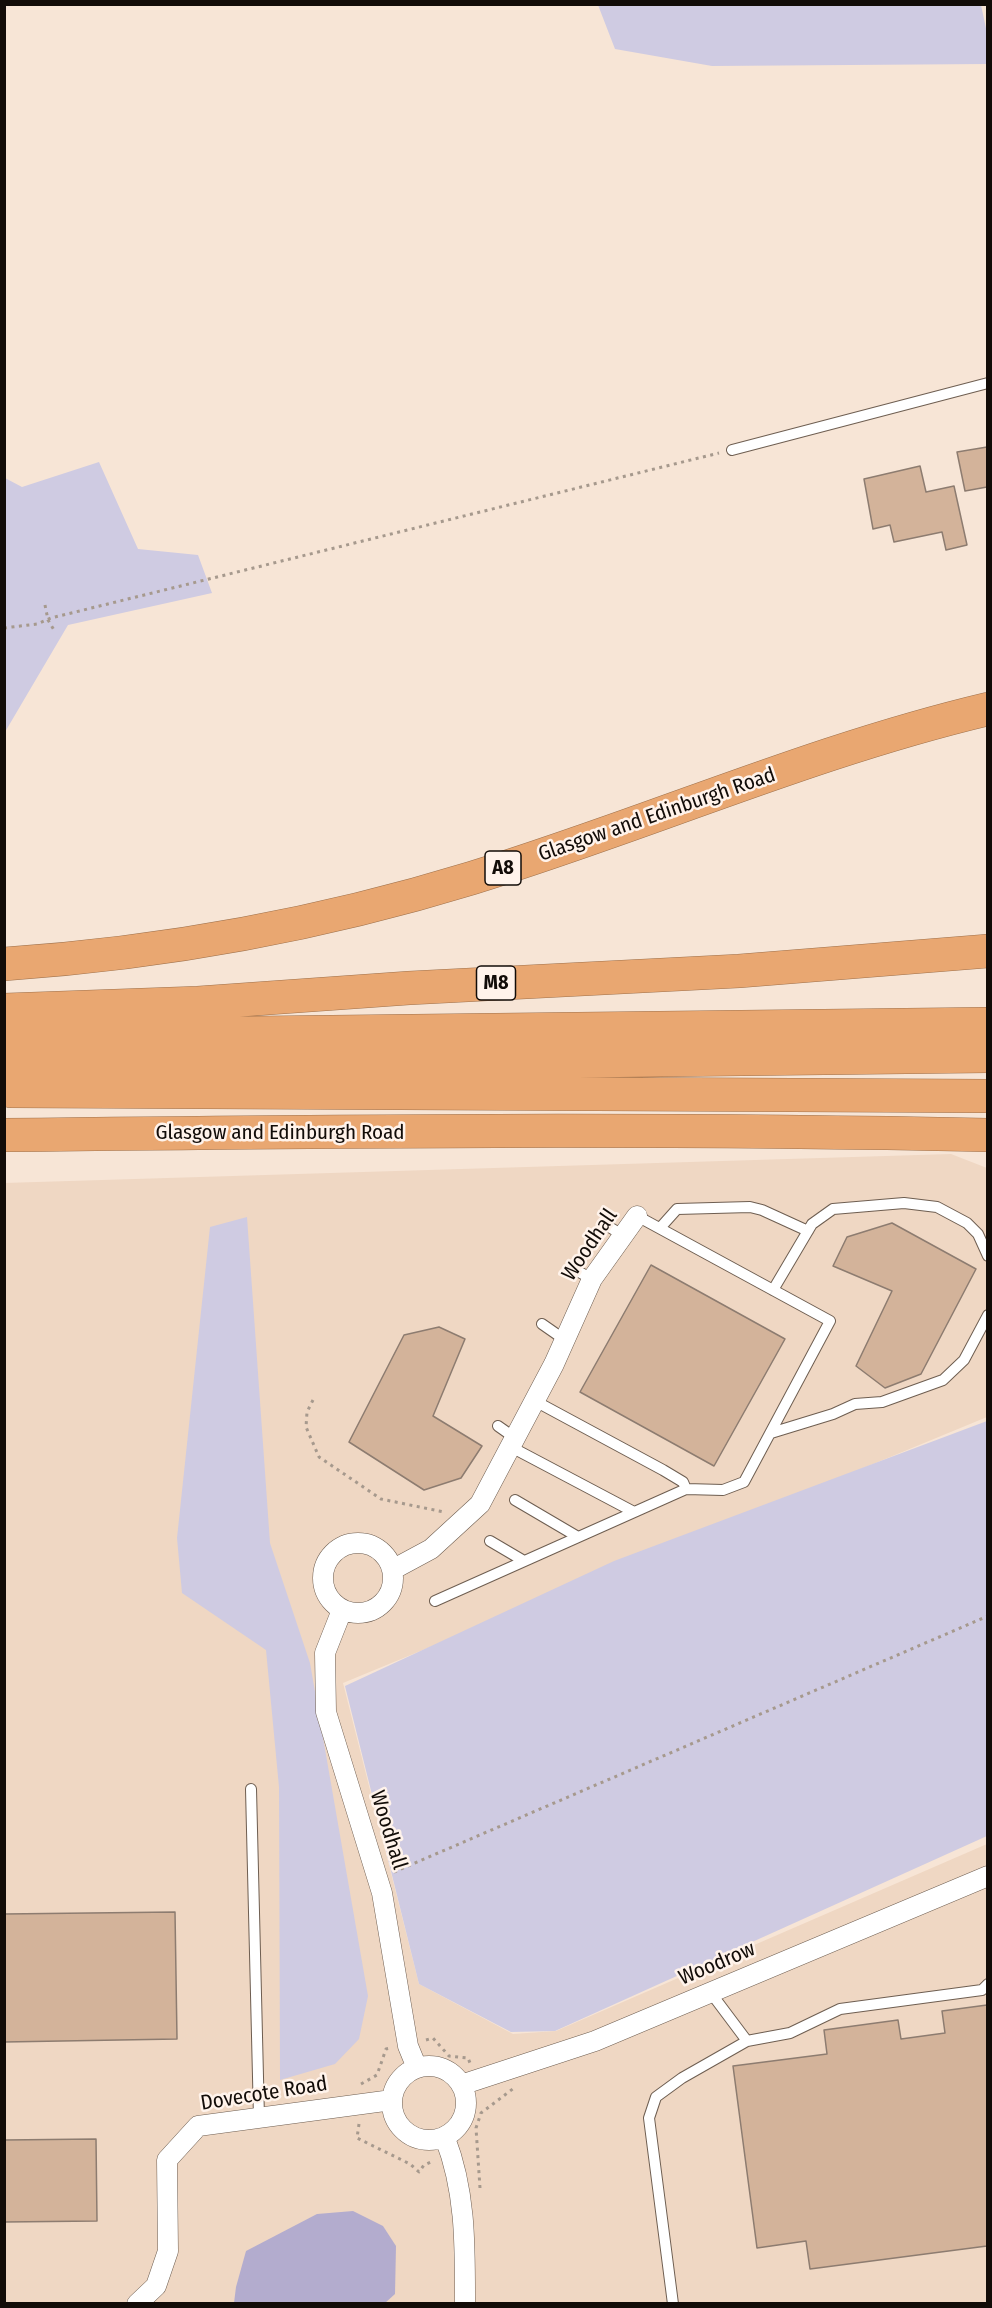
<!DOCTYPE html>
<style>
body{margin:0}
#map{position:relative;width:992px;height:2308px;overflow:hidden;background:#f7e5d6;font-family:"Fira Sans Condensed",sans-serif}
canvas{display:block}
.frame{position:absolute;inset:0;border:6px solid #120c08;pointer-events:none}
</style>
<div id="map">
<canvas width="992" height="2308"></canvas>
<div class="frame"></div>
</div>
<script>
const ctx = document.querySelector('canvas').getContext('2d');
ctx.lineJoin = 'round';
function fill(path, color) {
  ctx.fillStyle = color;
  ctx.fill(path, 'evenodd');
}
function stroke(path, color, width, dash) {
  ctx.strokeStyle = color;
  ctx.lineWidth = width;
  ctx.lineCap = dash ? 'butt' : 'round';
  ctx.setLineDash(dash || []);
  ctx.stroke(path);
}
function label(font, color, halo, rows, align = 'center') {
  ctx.font = font + ' "Fira Sans Condensed",sans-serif';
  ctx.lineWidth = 5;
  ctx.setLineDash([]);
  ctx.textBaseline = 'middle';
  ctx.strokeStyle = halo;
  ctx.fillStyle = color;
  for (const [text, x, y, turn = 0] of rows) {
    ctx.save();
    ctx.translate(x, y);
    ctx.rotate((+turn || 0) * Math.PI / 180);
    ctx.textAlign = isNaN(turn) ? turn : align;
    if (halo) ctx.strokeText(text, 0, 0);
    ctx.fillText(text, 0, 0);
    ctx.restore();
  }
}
fill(new Path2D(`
 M 951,1154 L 987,1168 L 987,1417 L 343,1683 L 419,1984 L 513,2034 L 556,2031 L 987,1844 L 987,2303 L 5,2303 L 4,1183 Z`), '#efd7c3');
fill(new Path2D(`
 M 598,5 L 981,5 L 987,33 L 987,64 L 712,66 L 615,49 Z
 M 99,462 L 138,549 L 198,555 L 212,593 L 68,625 L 5,732 L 5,478 L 22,487 Z
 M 247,1217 L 270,1543 L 310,1663 L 368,1996 L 359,2039 L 335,2064 L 280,2080 L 279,1787 L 266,1650 L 182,1593 L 177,1538 L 210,1227 Z
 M 987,1421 L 987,1836 L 555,2031 L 511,2032 L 419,1984 L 345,1686 L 614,1561 Z`), '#cfcbe2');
fill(new Path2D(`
 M 353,2211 L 383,2226 L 396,2246 L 395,2294 L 385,2303 L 234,2303 L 236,2287 L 246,2251 L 317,2214 Z`), '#b3acce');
const building = new Path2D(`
 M 987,447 L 987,487 L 965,491 L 957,452 Z
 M 920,466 L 926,492 L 954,486 L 967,545 L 946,550 L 942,532 L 894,542 L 890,525 L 873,529 L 864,479 Z
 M 892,1223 L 976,1269 L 921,1374 L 885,1388 L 856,1366 L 892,1291 L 833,1266 L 847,1237 Z
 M 651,1265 L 785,1339 L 714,1466 L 580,1392 Z
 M 439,1327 L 465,1339 L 433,1416 L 482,1446 L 461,1478 L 424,1490 L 349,1442 L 404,1335 Z
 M 175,1912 L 177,2039 L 4,2042 L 4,1914 Z
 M 987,2005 L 987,2246 L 810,2269 L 806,2241 L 757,2248 L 733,2066 L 827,2054 L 824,2030 L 898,2020 L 901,2039 L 945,2033 L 942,2011 Z
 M 96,2139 L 97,2221 L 4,2222 L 4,2140 Z`);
fill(building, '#d3b39a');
stroke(building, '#8d7c70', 1.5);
const lane = new Path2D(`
 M 732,450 L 988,383
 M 637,1216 L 830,1321 L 744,1482 L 723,1490 L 686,1489
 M 606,1225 L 624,1236
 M 660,1228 L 677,1209 L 750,1207 L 762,1210 L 808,1231
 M 572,1268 L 592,1279
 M 773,1290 L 812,1224 L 833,1209 L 904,1203 L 937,1207 L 967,1223 L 978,1234 L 988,1256
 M 542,1324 L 565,1340
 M 498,1426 L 515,1438
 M 771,1433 L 833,1414 L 855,1404 L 882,1402 L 943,1380 L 964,1360 L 988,1315
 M 511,1447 L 634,1512
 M 515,1500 L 578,1537
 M 490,1541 L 524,1561
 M 435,1601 L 686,1489 L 683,1482 L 663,1470 L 535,1401
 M 251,1789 L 259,2118
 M 711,1993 L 747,2041 L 790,2033 L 840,2009 L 982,1990 L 988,1984
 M 673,2304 L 649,2118 L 656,2097 L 682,2078 L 747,2041`);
const street = new Path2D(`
 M323 1578a35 35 0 1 1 70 0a35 35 0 1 1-70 0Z
 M 392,1570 L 431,1549 L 480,1504 L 554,1364 L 592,1279 L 637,1216
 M 342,1610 L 325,1653 L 326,1712 L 382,1893 L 408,2046 L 417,2068
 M392 2103a37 37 0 1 1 74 0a37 37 0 1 1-74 0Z
 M 461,2085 L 595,2041 L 988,1876
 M 445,2138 C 466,2192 465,2246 465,2304
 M 137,2304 L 156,2286 L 168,2251 L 167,2160 L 198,2126 L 392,2100`);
const highway = new Path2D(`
 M 4,964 C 164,953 319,925 472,878 C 645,825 811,751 988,709
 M 4,1010 L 198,1003 L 409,988 L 739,971 L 988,951
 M 4,1036 L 988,1024
 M 4,1068 L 988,1056
 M 11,1091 L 988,1096
 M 4,1135 C 332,1131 660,1128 988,1135`);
stroke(lane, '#6e5e51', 12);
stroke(street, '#6e5e51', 21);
stroke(highway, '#9e714c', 34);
stroke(new Path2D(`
 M 45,605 L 48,620 L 54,630
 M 4,628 L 37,624 L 51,618 L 719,453
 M 313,1400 L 307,1412 L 306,1427 L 319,1457 L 381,1499 L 444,1512
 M 394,1872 L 988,1616
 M 426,2040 L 433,2038 L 449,2056 L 468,2058 L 470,2063
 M 361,2084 L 377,2075 L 386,2049 L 391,2048
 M 359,2124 L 357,2138 L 410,2164 L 419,2172 L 424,2165 L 433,2161
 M 480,2188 L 476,2128 L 481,2113 L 514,2088`), '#a6998d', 3, [3, 4.5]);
stroke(lane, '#fff', 10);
stroke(street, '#fff', 20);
stroke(highway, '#e9a771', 33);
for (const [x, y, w] of [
 [503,868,36],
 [496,983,39]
]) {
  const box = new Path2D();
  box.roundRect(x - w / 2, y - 17, w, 34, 4.5);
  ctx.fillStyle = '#fff3eb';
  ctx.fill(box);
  stroke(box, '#120c08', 1.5);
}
label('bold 20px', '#120c08', null, [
 ["A8",503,868],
 ["M8",496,983]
]);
label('21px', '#120c08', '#fff3eb', [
 ["Glasgow and Edinburgh Road",657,815,-19],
 ["Glasgow and Edinburgh Road",280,1133],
 ["Woodhall",590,1245,-56],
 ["Woodhall",388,1830,73],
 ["Woodrow",717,1964,-23],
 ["Dovecote Road",264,2094,-9]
]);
</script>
